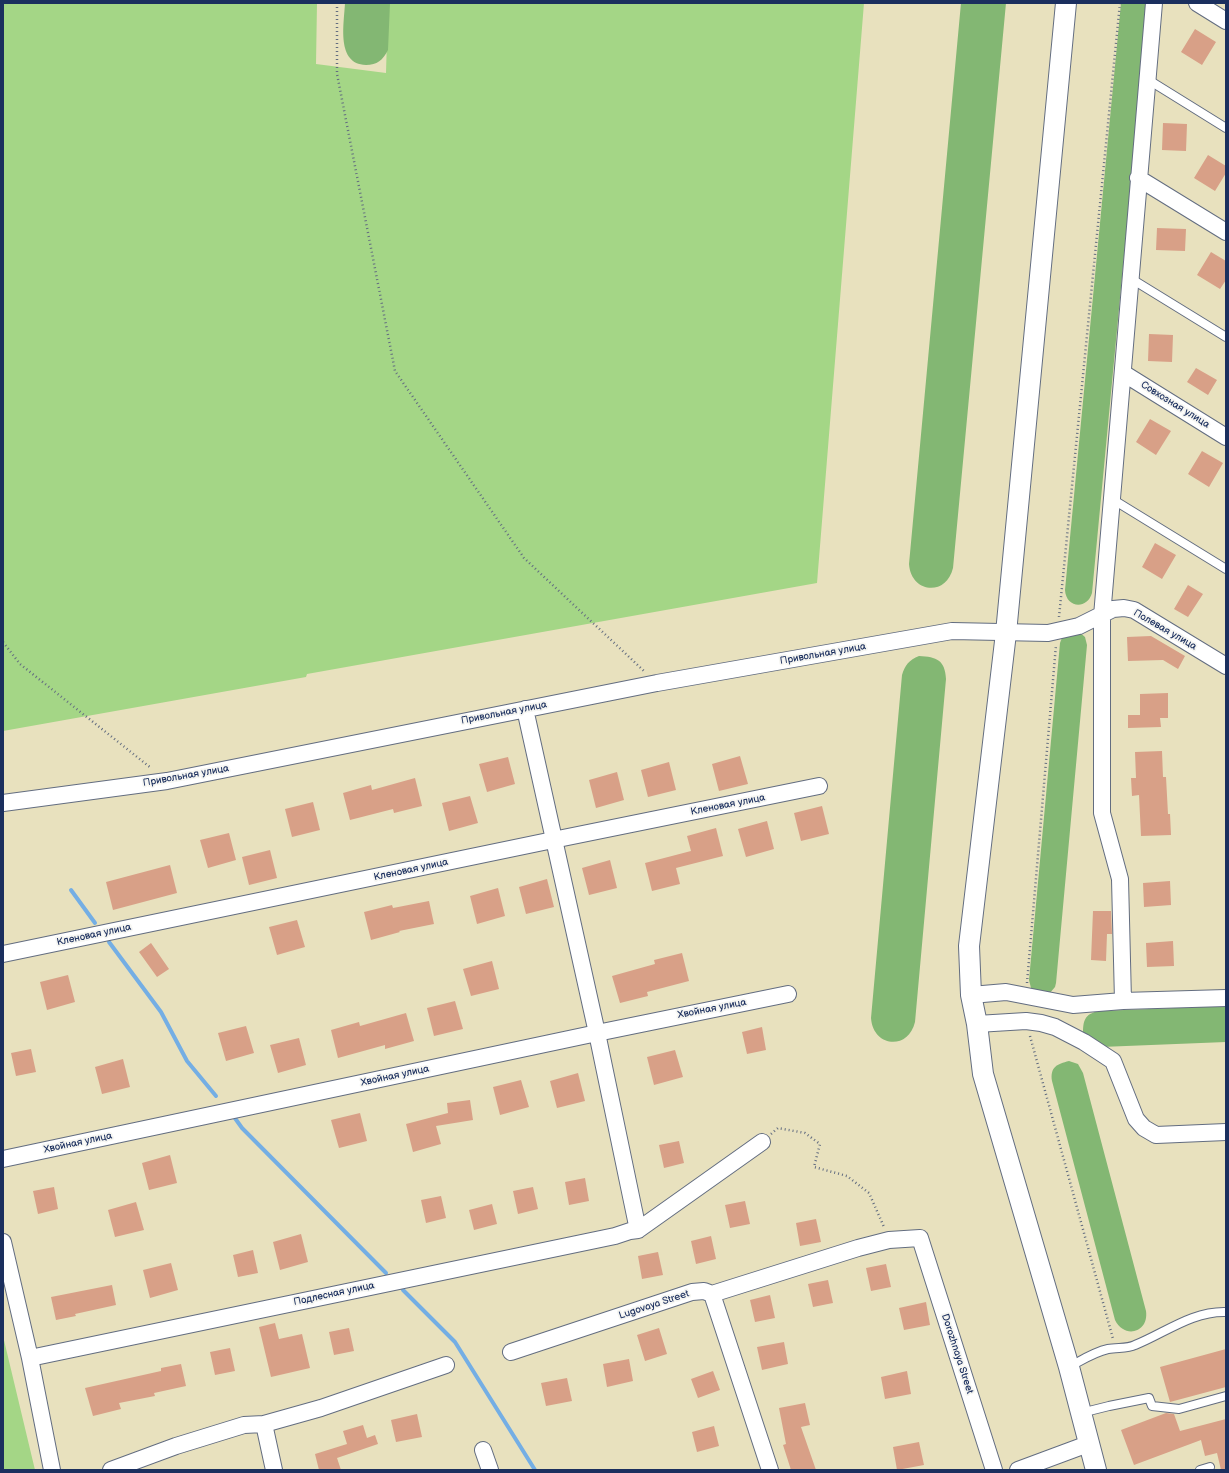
<!DOCTYPE html>
<meta charset="utf-8">
<style>
body{margin:0}
#map{position:relative;width:1229px;height:1473px;overflow:hidden;background:#e8e1be;font-family:"Balsamiq Sans",sans-serif}
canvas{display:block}
.frame{position:absolute;inset:0;border:4px solid #1b2f5e;pointer-events:none}
</style>
<div id="map">
<canvas width="1229" height="1473"></canvas>
<div class="frame"></div>
</div>
<script>
const ctx = document.querySelector('canvas').getContext('2d');
ctx.lineJoin = 'round';
function fill(path, color) {
  ctx.fillStyle = color;
  ctx.fill(path, 'evenodd');
}
function stroke(path, color, width, dash) {
  ctx.strokeStyle = color;
  ctx.lineWidth = width;
  ctx.lineCap = dash ? 'butt' : 'round';
  ctx.setLineDash(dash || []);
  ctx.stroke(path);
}
function label(font, color, halo, rows, align = 'center') {
  ctx.font = font + ' "Balsamiq Sans",sans-serif';
  ctx.lineWidth = 3.5;
  ctx.setLineDash([]);
  ctx.textBaseline = 'middle';
  ctx.strokeStyle = halo;
  ctx.fillStyle = color;
  for (const [text, x, y, turn = 0] of rows) {
    ctx.save();
    ctx.translate(x, y);
    ctx.rotate((+turn || 0) * Math.PI / 180);
    ctx.textAlign = isNaN(turn) ? turn : align;
    if (halo) ctx.strokeText(text, 0, 0);
    ctx.fillText(text, 0, 0);
    ctx.restore();
  }
}
fill(new Path2D(`
 M 3,3 L 317,3 L 316,64 L 386,73 L 388,3 L 864,3 L 817,583 L 307,674 L 306,677 L 3,731 Z
 M 3,1336 L 35,1470 L 3,1470 Z`), '#a4d686');
fill(new Path2D(`
 M 345,3 L 390,3 L 388,50 C 383,60 377,65 366,65 C 336,64 344,24 345,3 Z
 M 961,3 L 1006,3 L 953,568 C 946,597 911,593 909,564 Z
 M 1121,3 L 1148,3 L 1092,593 C 1087,610 1066,608 1065,590 Z
 M 1078,631 L 1085,637 L 1087,645 L 1056,983 L 1055,987 L 1049,994 L 1033,992 L 1031,988 L 1029,980 L 1060,643 L 1063,635 Z
 M 919,656 C 937,657 945,660 946,679 L 915,1022 C 908,1051 873,1047 871,1018 L 902,675 C 905,665 909,660 919,656 Z
 M 1226,1006 L 1226,1042 L 1101,1047 L 1083,1035 C 1083,1021 1084,1014 1099,1011 Z
 M 1069,1061 L 1078,1064 L 1083,1073 L 1146,1311 C 1149,1333 1124,1339 1115,1320 L 1052,1081 C 1050,1067 1057,1064 1069,1061 Z`), '#83b773');
stroke(new Path2D(`
 M 71,890 L 95,923
 M 109,942 L 161,1012 L 187,1061 L 216,1096
 M 232,1114 L 242,1128 L 386,1273
 M 403,1290 L 455,1342 L 535,1470`), '#74aee4', 4);
fill(new Path2D(`
 M 1195,29 L 1216,42 L 1202,65 L 1181,52 Z
 M 1163,123 L 1187,124 L 1186,151 L 1162,150 Z
 M 1208,155 L 1226,166 L 1226,173 L 1215,191 L 1194,178 Z
 M 1157,228 L 1186,229 L 1185,251 L 1156,250 Z
 M 1211,252 L 1226,261 L 1226,280 L 1220,289 L 1197,275 Z
 M 1149,334 L 1173,335 L 1172,362 L 1148,361 Z
 M 1196,368 L 1217,380 L 1208,395 L 1187,382 Z
 M 1150,419 L 1171,431 L 1156,455 L 1136,442 Z
 M 1202,451 L 1223,463 L 1209,487 L 1188,474 Z
 M 1155,543 L 1176,555 L 1162,579 L 1142,567 Z
 M 1188,585 L 1203,594 L 1188,617 L 1174,609 Z
 M 1151,636 L 1185,656 L 1178,669 L 1163,660 L 1128,661 L 1127,637 Z
 M 1168,693 L 1168,718 L 1160,718 L 1161,727 L 1128,728 L 1128,715 L 1140,715 L 1140,694 Z
 M 1162,751 L 1163,777 L 1166,777 L 1168,814 L 1170,814 L 1171,835 L 1141,836 L 1139,795 L 1132,796 L 1131,778 L 1136,778 L 1135,752 Z
 M 740,756 L 748,784 L 719,791 L 712,764 Z
 M 508,757 L 515,784 L 487,792 L 479,764 Z
 M 669,762 L 676,790 L 648,797 L 641,770 Z
 M 617,772 L 624,800 L 596,808 L 589,780 Z
 M 415,778 L 422,806 L 394,813 L 393,809 L 350,820 L 343,793 L 371,785 L 372,790 Z
 M 470,796 L 478,823 L 449,831 L 442,803 Z
 M 313,802 L 320,830 L 292,837 L 285,809 Z
 M 822,806 L 829,834 L 801,841 L 794,813 Z
 M 767,821 L 774,849 L 746,857 L 738,829 Z
 M 716,828 L 723,856 L 676,868 L 680,884 L 652,891 L 645,863 L 691,851 L 687,836 Z
 M 229,833 L 236,860 L 208,868 L 200,840 Z
 M 270,850 L 277,878 L 249,885 L 242,857 Z
 M 610,860 L 617,888 L 589,895 L 582,868 Z
 M 170,865 L 177,893 L 113,910 L 106,882 Z
 M 547,879 L 554,907 L 526,914 L 519,887 Z
 M 1170,881 L 1171,905 L 1144,907 L 1143,883 Z
 M 498,888 L 505,916 L 477,924 L 470,896 Z
 M 429,901 L 434,924 L 399,931 L 400,932 L 371,940 L 364,912 L 392,905 L 393,908 Z
 M 1093,911 L 1111,911 L 1112,934 L 1107,934 L 1106,961 L 1091,960 Z
 M 297,920 L 305,947 L 277,955 L 269,927 Z
 M 1173,941 L 1174,966 L 1147,967 L 1146,943 Z
 M 151,943 L 169,969 L 157,977 L 139,952 Z
 M 682,953 L 689,981 L 647,992 L 648,996 L 620,1003 L 612,976 L 655,964 L 654,960 Z
 M 492,961 L 499,989 L 471,996 L 463,969 Z
 M 68,975 L 75,1002 L 47,1010 L 40,982 Z
 M 455,1001 L 463,1029 L 434,1036 L 427,1008 Z
 M 406,1013 L 414,1041 L 385,1049 L 385,1045 L 338,1058 L 331,1030 L 359,1022 L 360,1026 Z
 M 246,1026 L 254,1053 L 226,1061 L 218,1033 Z
 M 762,1027 L 766,1050 L 747,1054 L 742,1032 Z
 M 299,1038 L 306,1065 L 278,1073 L 270,1045 Z
 M 31,1049 L 36,1072 L 16,1076 L 11,1053 Z
 M 675,1050 L 683,1077 L 654,1085 L 647,1057 Z
 M 123,1059 L 130,1087 L 102,1094 L 95,1067 Z
 M 578,1073 L 585,1101 L 557,1108 L 550,1081 Z
 M 521,1080 L 529,1107 L 500,1115 L 493,1087 Z
 M 470,1100 L 473,1120 L 436,1126 L 441,1144 L 413,1152 L 406,1124 L 448,1113 L 447,1103 Z
 M 360,1113 L 367,1141 L 339,1148 L 331,1120 Z
 M 679,1141 L 684,1163 L 664,1168 L 659,1145 Z
 M 170,1155 L 177,1183 L 149,1190 L 142,1163 Z
 M 585,1178 L 589,1201 L 569,1205 L 565,1182 Z
 M 54,1187 L 58,1209 L 38,1214 L 33,1191 Z
 M 533,1187 L 538,1209 L 518,1214 L 513,1191 Z
 M 441,1196 L 446,1218 L 426,1223 L 421,1200 Z
 M 745,1201 L 750,1224 L 730,1228 L 725,1205 Z
 M 136,1202 L 144,1230 L 115,1237 L 108,1210 Z
 M 492,1204 L 497,1224 L 474,1230 L 469,1210 Z
 M 816,1219 L 821,1242 L 800,1246 L 796,1223 Z
 M 301,1234 L 308,1262 L 280,1270 L 273,1242 Z
 M 711,1236 L 716,1259 L 696,1264 L 691,1241 Z
 M 253,1250 L 258,1273 L 238,1277 L 233,1255 Z
 M 658,1252 L 663,1275 L 642,1279 L 638,1256 Z
 M 171,1263 L 178,1290 L 150,1298 L 143,1270 Z
 M 886,1264 L 891,1287 L 871,1291 L 866,1268 Z
 M 828,1280 L 833,1303 L 813,1307 L 808,1284 Z
 M 112,1285 L 116,1305 L 75,1314 L 76,1316 L 56,1320 L 51,1297 Z
 M 770,1295 L 775,1318 L 755,1322 L 750,1300 Z
 M 926,1302 L 930,1325 L 904,1330 L 899,1308 Z
 M 275,1323 L 279,1339 L 302,1334 L 310,1368 L 271,1377 L 259,1327 Z
 M 349,1328 L 354,1351 L 334,1355 L 329,1332 Z
 M 659,1328 L 667,1354 L 645,1361 L 637,1335 Z
 M 784,1342 L 788,1364 L 762,1370 L 757,1347 Z
 M 230,1348 L 235,1371 L 215,1375 L 210,1352 Z
 M 1226,1349 L 1226,1387 L 1170,1402 L 1160,1367 Z
 M 629,1359 L 633,1381 L 607,1387 L 603,1364 Z
 M 181,1364 L 186,1386 L 154,1393 L 155,1396 L 119,1403 L 121,1409 L 93,1416 L 85,1388 L 161,1371 L 161,1368 Z
 M 713,1371 L 720,1390 L 698,1398 L 691,1379 Z
 M 907,1371 L 911,1394 L 885,1399 L 881,1377 Z
 M 567,1378 L 572,1401 L 546,1406 L 541,1383 Z
 M 805,1403 L 810,1425 L 801,1427 L 816,1470 L 791,1470 L 783,1445 L 786,1444 L 779,1408 Z
 M 1166,1413 L 1174,1414 L 1180,1431 L 1226,1419 L 1226,1470 L 1221,1470 L 1217,1453 L 1205,1456 L 1201,1440 L 1134,1465 L 1121,1430 Z
 M 417,1414 L 422,1437 L 396,1442 L 391,1420 Z
 M 363,1425 L 367,1438 L 375,1435 L 378,1444 L 337,1458 L 341,1470 L 319,1470 L 315,1454 L 347,1444 L 343,1431 Z
 M 714,1426 L 719,1446 L 697,1452 L 692,1432 Z
 M 919,1442 L 924,1465 L 897,1470 L 893,1447 Z`), '#d8a087');
const service = new Path2D(`
 M 1147,79 L 1226,128
 M 1130,278 L 1226,337
 M 1112,499 L 1226,569
 M 1069,1367 C 1082,1360 1094,1352 1108,1349 C 1117,1347 1127,1349 1135,1345 C 1165,1333 1192,1311 1226,1312
 M 1081,1413 L 1109,1406 L 1149,1398 L 1152,1406 L 1179,1409 L 1226,1396
 M 1200,1470 L 1210,1467`);
const minor = new Path2D(`
 M 1197,3 L 1226,21
 M 1138,178 L 1226,232
 M 1123,373 L 1226,437
 M 525,709 L 597,1033 L 638,1230
 M 3,803 L 167,781 L 657,683 L 952,631 L 1048,633 L 1079,626 L 1113,609 L 1124,608 L 1134,610 L 1226,666
 M 3,954 L 553,840 L 819,786
 M 971,995 L 1006,992 L 1073,1005 L 1123,1001 L 1226,998
 M 1123,1001 L 1120,879 L 1102,813 L 1102,616 L 1154,3
 M 977,1024 L 1026,1021 L 1041,1023 L 1055,1027 L 1084,1042 L 1113,1061 L 1136,1119 L 1144,1128 L 1156,1135 L 1226,1132
 M 3,1159 L 597,1033 L 788,994
 M 3,1242 L 30,1358 L 52,1470
 M 712,1294 L 858,1248 L 889,1240 L 920,1238 L 994,1470
 M 511,1352 L 692,1292 L 704,1291 L 712,1294 L 770,1470
 M 30,1358 L 615,1236 L 630,1231 L 638,1230 L 762,1142
 M 264,1424 L 274,1470
 M 483,1450 L 490,1470
 M 111,1470 L 176,1446 L 244,1425 L 264,1424 L 321,1408 L 446,1365
 M 1018,1470 L 1088,1444`);
const tertiary = new Path2D(`
 M 1066,3 L 1006,633 L 969,946 L 971,995 L 977,1024 L 983,1074 L 1069,1367 L 1096,1470`);
stroke(service, '#636d80', 10);
stroke(minor, '#636d80', 18);
stroke(tertiary, '#636d80', 22);
stroke(new Path2D(`
 M 337,3 L 337,74 L 395,371 L 524,558 L 645,672
 M 1059,617 L 1120,3
 M 3,642 L 20,664 L 151,768
 M 1027,983 L 1056,645
 M 1030,1036 L 1113,1339
 M 771,1134 L 778,1128 L 805,1133 L 820,1144 L 814,1167 L 847,1176 L 869,1193 L 884,1227`), '#636d80', 2.5, [1, 3]);
stroke(service, '#fff', 8);
stroke(minor, '#fff', 16);
stroke(tertiary, '#fff', 20);
label('10px', '#1b2f5e', '#f6f6f2', [
 ["Совхозная улица",1175,405,32],
 ["Полевая улица",1165,630,30],
 ["Привольная улица",823,654,-10],
 ["Привольная улица",504,713,-11],
 ["Привольная улица",186,776,-10],
 ["Кленовая улица",728,805,-11],
 ["Кленовая улица",411,870,-12],
 ["Кленовая улица",94,935,-12],
 ["Хвойная улица",712,1009,-11],
 ["Хвойная улица",395,1076,-12],
 ["Хвойная улица",78,1143,-12],
 ["Подлесная улица",334,1294,-12],
 ["Lugovaya Street",654,1305,-18],
 ["Dorozhnaya Street",957,1354,72]
]);
</script>
